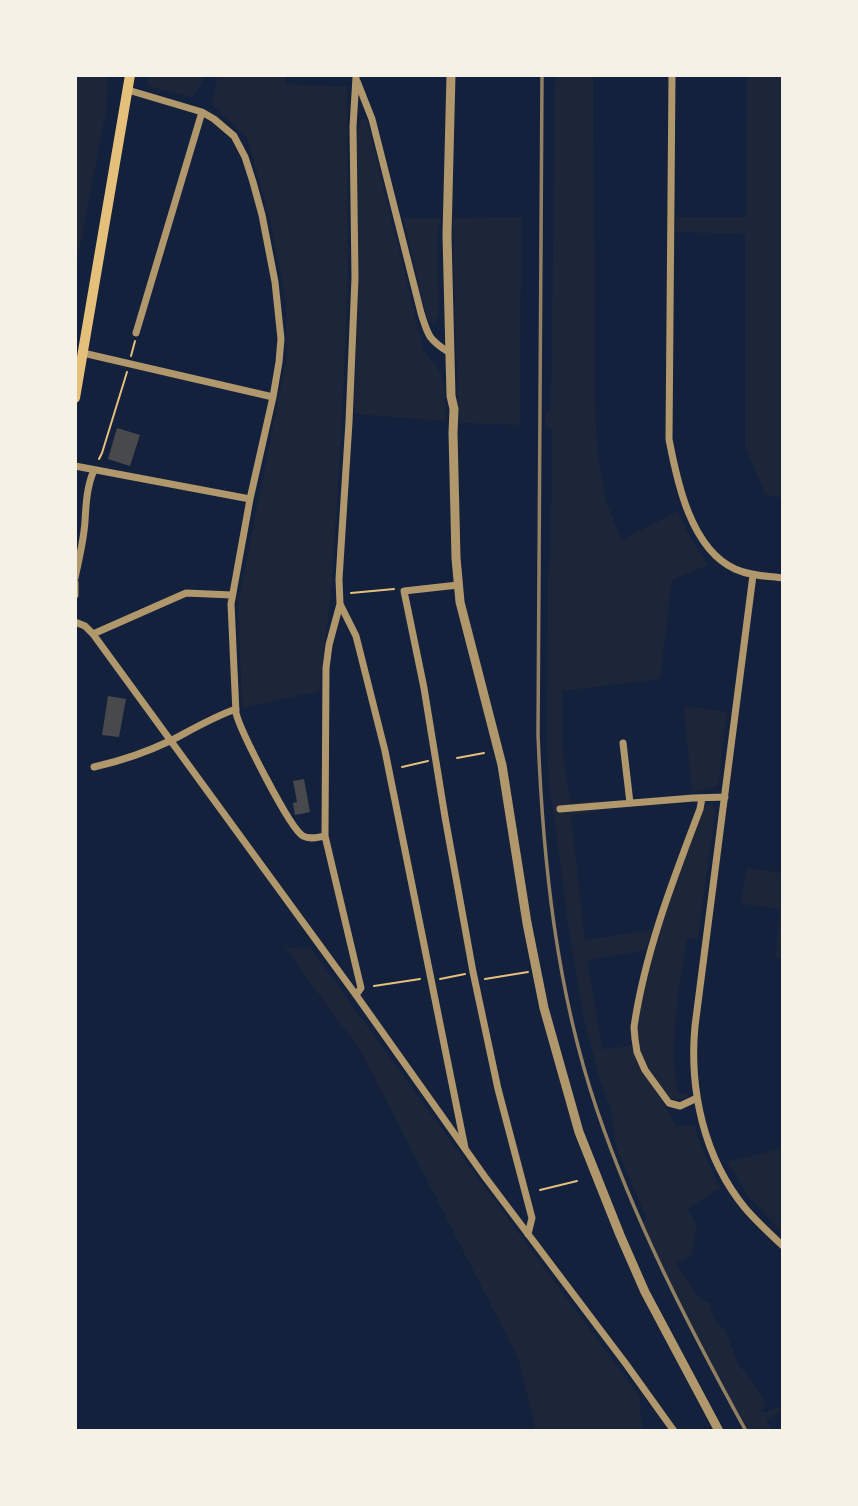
<!DOCTYPE html>
<style>
body{margin:0}
#map{position:relative;width:858px;height:1506px;overflow:hidden;background:#14213d;font-family:Lato,sans-serif}
canvas{display:block}
.frame{position:absolute;inset:0;border:77px solid #f6f1e7;pointer-events:none}
</style>
<div id="map">
<canvas width="858" height="1506"></canvas>
<div class="frame"></div>
</div>
<script>
const ctx = document.querySelector('canvas').getContext('2d');
ctx.lineJoin = 'round';
function fill(path, color) {
  ctx.fillStyle = color;
  ctx.fill(path, 'evenodd');
}
function stroke(path, color, width, dash) {
  ctx.strokeStyle = color;
  ctx.lineWidth = width;
  ctx.lineCap = dash ? 'butt' : 'round';
  ctx.setLineDash(dash || []);
  ctx.stroke(path);
}
fill(new Path2D(`
 M 75,75 L 108,75 L 106,110 L 75,273 Z
 M 148,75 L 203,75 L 201,84 L 192,97 L 151,87 L 148,84 Z
 M 218,75 L 286,75 L 286,84 L 347,87 L 348,280 L 342,422 L 331,596 L 319,691 L 242,708 L 238,602 L 287,355 L 286,304 L 270,220 L 247,138 L 212,105 Z
 M 555,75 L 593,75 L 595,414 L 598,454 L 606,502 L 622,540 L 678,511 L 690,538 L 708,565 L 672,580 L 660,679 L 562,691 L 562,747 L 570,803 L 598,800 L 599,811 L 571,815 L 585,940 L 652,930 L 646,950 L 587,960 L 602,1049 L 632,1046 L 642,1069 L 677,1126 L 694,1125 L 700,1144 L 720,1188 L 687,1209 L 697,1226 L 692,1255 L 676,1263 L 700,1299 L 710,1303 L 711,1313 L 716,1323 L 725,1330 L 738,1363 L 762,1396 L 765,1404 L 761,1411 L 767,1412 L 781,1406 L 783,1404 L 783,1410 L 766,1420 L 772,1431 L 747,1431 L 684,1314 L 640,1223 L 647,1219 L 616,1147 L 611,1110 L 599,1077 L 583,1015 L 569,929 L 549,781 L 547,747 L 548,576 L 551,548 L 552,429 L 545,426 L 545,412 L 551,409 Z
 M 747,75 L 783,75 L 783,498 L 766,495 L 745,447 L 745,234 L 676,232 L 676,217 L 746,217 Z
 M 364,118 L 367,121 L 424,351 C 448,374 445,391 446,421 L 354,414 L 358,277 L 357,136 L 360,121 Z
 M 521,217 L 520,425 L 459,423 L 455,322 L 453,218 Z
 M 403,218 L 441,218 L 437,238 L 439,313 L 436,321 C 432,324 430,322 427,318 Z
 M 684,706 L 727,712 L 718,786 L 692,793 Z
 M 712,804 L 715,811 L 698,939 L 687,938 C 680,989 667,1043 678,1094 L 687,1093 L 688,1097 L 676,1100 L 671,1098 C 659,1085 646,1070 641,1053 C 632,1029 641,1003 647,979 C 661,920 682,865 703,809 L 707,805 Z
 M 746,868 L 783,873 L 783,959 L 775,958 L 780,909 L 741,904 Z
 M 310,947 L 441,1128 L 639,1396 L 642,1428 L 643,1431 L 536,1431 L 518,1358 L 362,1053 L 285,948 Z
 M 783,1148 L 783,1233 L 748,1196 L 728,1162 Z`), '#1d2539');
fill(new Path2D(`
 M 117,428 L 140,435 L 130,466 L 108,459 Z
 M 108,696 L 126,699 L 119,737 L 102,735 Z
 M 304,779 L 310,812 L 295,815 L 293,803 L 297,802 L 293,781 Z`), '#48494c');
stroke(new Path2D(`
 M 131,356 L 135,341
 M 99,459 L 102,453 L 127,372
 M 351,593 L 394,589
 M 457,758 L 484,753
 M 402,767 L 428,761
 M 440,979 L 465,974
 M 485,979 L 528,972
 M 374,986 L 420,979
 M 540,1190 L 577,1181`), '#e5c07b', 2);
stroke(new Path2D(`
 M 672,75 L 669,439 C 677,482 691,549 735,569 C 750,576 767,576 783,578
 M 356,77 L 353,127 L 355,278 L 349,422 L 339,579 L 340,604 L 356,636 L 385,751 L 465,1148
 M 357,81 L 372,119 L 421,313 C 428,336 429,340 450,353
 M 128,90 L 202,112 L 214,119 L 234,136 L 245,157 L 253,182 L 262,215 L 275,282 L 281,339 L 279,362 L 273,397 L 250,499 L 231,604 L 236,713 C 240,730 290,829 303,836 C 310,840 318,837 325,836
 M 136,333 L 202,112
 M 83,353 L 273,397
 M 75,466 L 250,499
 M 753,575 L 695,1026 C 689,1090 704,1158 745,1208 C 757,1222 770,1234 783,1246
 M 75,578 C 79,559 84,539 85,521 C 86,503 87,486 94,470
 M 75,583 L 75,595
 M 458,585 L 404,591 L 424,688 L 445,817 L 473,972 L 498,1089 L 532,1218 L 528,1234
 M 340,604 L 329,645 L 326,668 L 325,836 L 361,988 L 356,995
 M 75,622 L 85,626 L 93,634 L 356,995 L 485,1177 L 626,1364 L 674,1431
 M 93,634 L 186,593 L 232,595
 M 623,743 L 630,803
 M 94,767 C 121,761 147,752 172,740 C 193,729 213,717 236,709
 M 560,809 L 693,798 L 725,797
 M 697,1098 L 680,1106 L 669,1103 L 645,1070 L 637,1052 L 635,1039 L 634,1027 C 645,952 673,880 700,809 L 702,798`), '#b1986c', 7);
stroke(new Path2D(`
 M 451,75 L 447,235 L 451,396 L 454,409 L 453,433 L 456,558 L 460,602 L 502,765 L 527,923 L 544,1008 L 579,1132 L 620,1235 L 645,1292 L 719,1431`), '#b1986c', 9);
stroke(new Path2D(`
 M 75,398 L 130,75`), '#e5c07b', 10);
stroke(new Path2D(`
 M 542,75 L 538,735 C 543,861 556,989 597,1110 C 635,1222 689,1327 746,1431`), '#918062', 3.5);
</script>
